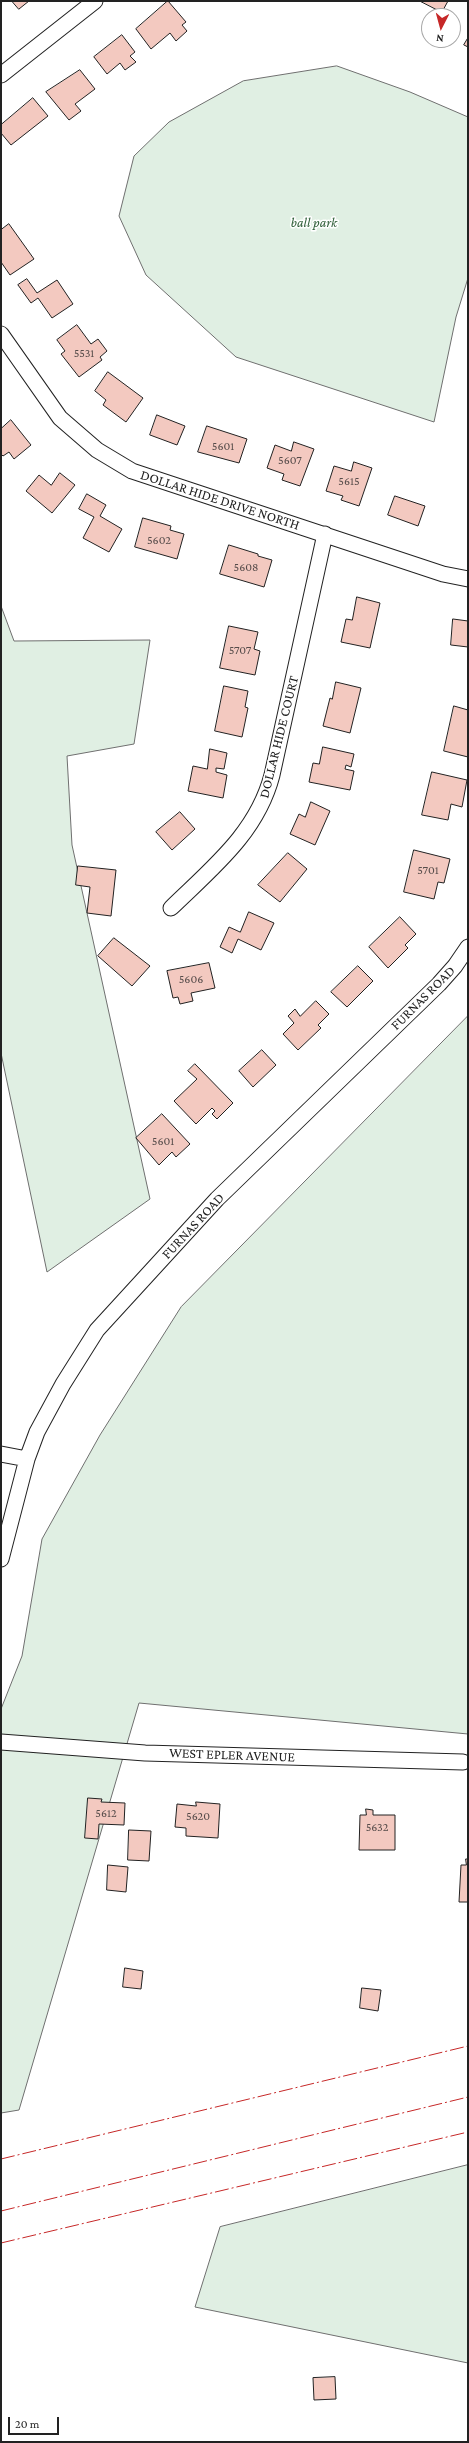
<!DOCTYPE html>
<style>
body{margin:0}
#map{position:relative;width:469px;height:2443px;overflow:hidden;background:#fff;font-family:"Crimson Pro",serif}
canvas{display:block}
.frame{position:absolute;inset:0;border:2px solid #222;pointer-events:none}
.north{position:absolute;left:421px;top:8px;width:40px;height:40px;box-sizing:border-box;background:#fff;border:1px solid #a7a7a7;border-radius:50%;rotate:186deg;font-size:11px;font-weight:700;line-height:16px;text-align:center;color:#222}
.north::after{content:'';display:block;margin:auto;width:14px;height:18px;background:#c62828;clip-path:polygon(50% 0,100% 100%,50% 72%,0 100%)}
.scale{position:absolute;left:8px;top:2417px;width:51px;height:18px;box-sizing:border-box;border:2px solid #222;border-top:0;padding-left:5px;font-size:12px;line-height:14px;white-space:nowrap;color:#222;-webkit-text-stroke:3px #fff;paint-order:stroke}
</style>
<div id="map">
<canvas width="469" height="2443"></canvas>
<div class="frame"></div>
<div class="north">N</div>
<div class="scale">20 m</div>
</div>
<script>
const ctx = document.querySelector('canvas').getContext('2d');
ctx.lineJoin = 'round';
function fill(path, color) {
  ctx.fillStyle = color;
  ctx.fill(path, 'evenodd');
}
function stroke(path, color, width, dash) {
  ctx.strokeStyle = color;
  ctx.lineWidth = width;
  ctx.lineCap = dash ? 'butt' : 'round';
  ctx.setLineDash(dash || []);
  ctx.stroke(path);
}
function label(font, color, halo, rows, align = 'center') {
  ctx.font = font + ' "Crimson Pro",serif';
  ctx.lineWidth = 3;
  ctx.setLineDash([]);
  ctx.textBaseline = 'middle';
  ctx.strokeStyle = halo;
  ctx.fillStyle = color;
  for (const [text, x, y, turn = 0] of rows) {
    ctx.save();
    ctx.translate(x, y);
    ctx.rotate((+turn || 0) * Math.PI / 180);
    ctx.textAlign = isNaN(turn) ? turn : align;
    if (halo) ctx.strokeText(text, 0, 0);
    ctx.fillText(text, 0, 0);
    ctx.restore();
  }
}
const green = new Path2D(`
 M 337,66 L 410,92 L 468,117 L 468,278 L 456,317 L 434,422 L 236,357 L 146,275 L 119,216 L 134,156 L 169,122 L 243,81 Z
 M 1,606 L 14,641 L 150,640 L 134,744 L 67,756 L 72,845 L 150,1199 L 47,1272 L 1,1053 Z
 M 468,1016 L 468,1734 L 139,1703 L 19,2110 L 1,2113 L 1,1709 L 22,1656 L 42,1539 L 100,1435 L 181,1307 Z
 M 468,2165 L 468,2363 L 195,2307 L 220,2227 Z`);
fill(green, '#e0efe3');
stroke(green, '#6f6f6f', 1);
const building = new Path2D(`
 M 12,1 L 29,1 L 19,9 Z
 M 168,1 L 186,22 L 182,25 L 187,31 L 176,41 L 170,33 L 151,49 L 136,29 Z
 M 420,1 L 448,1 L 442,12 Z
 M 122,35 L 135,52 L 130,56 L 136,62 L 125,70 L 120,63 L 107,74 L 94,57 Z
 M 468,38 L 468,47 L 464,45 Z
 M 80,70 L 95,89 L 75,104 L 81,111 L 69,120 L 46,92 Z
 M 33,98 L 48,116 L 11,145 L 1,133 L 1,125 Z
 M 9,224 L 34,259 L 10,275 L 1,262 L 1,230 Z
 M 27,279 L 37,293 L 57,280 L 73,304 L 52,318 L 38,298 L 31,303 L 18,285 Z
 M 77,325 L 91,344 L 98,339 L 107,351 L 100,357 L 102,360 L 79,377 L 61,354 L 65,351 L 57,340 Z
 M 108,372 L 143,398 L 126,422 L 103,405 L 106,400 L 95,391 Z
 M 157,415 L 185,426 L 177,445 L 150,435 Z
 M 11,420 L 31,445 L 14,459 L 9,452 L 3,456 L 1,454 L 1,429 Z
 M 207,426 L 247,439 L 239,463 L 198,452 Z
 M 294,442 L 314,449 L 300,486 L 282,480 L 284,474 L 267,468 L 275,445 L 291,451 Z
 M 354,462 L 372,468 L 359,506 L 341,500 L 343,496 L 326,491 L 334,466 L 351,471 Z
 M 60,473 L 75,485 L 52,513 L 26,491 L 39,475 L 51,485 Z
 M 87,494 L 106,505 L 100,516 L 122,529 L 109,552 L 83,538 L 94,517 L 79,509 Z
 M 395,496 L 425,506 L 418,526 L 388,515 Z
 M 143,518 L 171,526 L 170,530 L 184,534 L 177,559 L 135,547 Z
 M 229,545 L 258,554 L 258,556 L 272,560 L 264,587 L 220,574 Z
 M 357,597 L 380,603 L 370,648 L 341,642 L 346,619 L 352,620 Z
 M 453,619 L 468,621 L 468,647 L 451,645 Z
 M 229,626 L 258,632 L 254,649 L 260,651 L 255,675 L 220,668 Z
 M 336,682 L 361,688 L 350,733 L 323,726 L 330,698 L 332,699 Z
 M 224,686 L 248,691 L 245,707 L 248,708 L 242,737 L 215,731 Z
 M 454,706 L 468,710 L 468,757 L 444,751 Z
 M 323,747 L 354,754 L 351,767 L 346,765 L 345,769 L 354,771 L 350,790 L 309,782 L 313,763 L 319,764 Z
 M 210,749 L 227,753 L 224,769 L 216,768 L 216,772 L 227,775 L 223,798 L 188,791 L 193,766 L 207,769 Z
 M 432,772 L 467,780 L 462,807 L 451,804 L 448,820 L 422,815 Z
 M 311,802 L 330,811 L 315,845 L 290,834 L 299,814 L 305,817 Z
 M 180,812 L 195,829 L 172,850 L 156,832 Z
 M 414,850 L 450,859 L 444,883 L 438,882 L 434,899 L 404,892 Z
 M 288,853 L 307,869 L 280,902 L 258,885 Z
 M 78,866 L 116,870 L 111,916 L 87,913 L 90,887 L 76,885 Z
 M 249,912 L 274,923 L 261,950 L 238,939 L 232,953 L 220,947 L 229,927 L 240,932 Z
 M 400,917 L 416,934 L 405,945 L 408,948 L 388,968 L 369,947 Z
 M 114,938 L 150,966 L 132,986 L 98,956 Z
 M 209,963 L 215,988 L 191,993 L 193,1001 L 180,1004 L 178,997 L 173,998 L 167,971 Z
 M 358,966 L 373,981 L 347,1007 L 331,992 Z
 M 316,1001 L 329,1014 L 318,1025 L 321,1028 L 298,1050 L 283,1034 L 294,1023 L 288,1016 L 295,1009 L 300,1016 Z
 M 262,1050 L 276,1065 L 253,1087 L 239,1071 Z
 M 195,1064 L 233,1103 L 217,1119 L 212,1114 L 215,1111 L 212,1108 L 196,1124 L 174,1101 L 197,1079 L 188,1071 Z
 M 162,1114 L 190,1144 L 176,1157 L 172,1152 L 159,1165 L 136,1138 Z
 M 88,1798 L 102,1799 L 101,1802 L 125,1803 L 124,1825 L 99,1824 L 98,1839 L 85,1838 Z
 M 196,1802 L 220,1804 L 218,1838 L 186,1836 L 186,1828 L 175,1827 L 177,1804 L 196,1806 Z
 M 366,1809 L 373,1810 L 373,1815 L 395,1815 L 395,1850 L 359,1850 L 360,1815 L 366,1815 Z
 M 129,1830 L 151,1831 L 149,1861 L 128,1860 Z
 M 466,1859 L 468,1859 L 468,1902 L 459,1902 L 461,1865 L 466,1865 Z
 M 108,1865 L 128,1867 L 126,1892 L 107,1890 Z
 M 125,1968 L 143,1971 L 141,1989 L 123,1987 Z
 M 362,1988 L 381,1990 L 378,2011 L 360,2008 Z
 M 335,2377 L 336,2399 L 314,2400 L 313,2378 Z`);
fill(building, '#f3c9c0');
stroke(building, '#222', 1);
const street = new Path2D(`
 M 1,75 L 95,1
 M 1,334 L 60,418 L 97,450 L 132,471 L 443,574 L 468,579
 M 171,908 C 212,868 257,833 272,775 L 325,534
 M 1,1454 L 27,1459
 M 1,1559 L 27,1459 L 37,1432 L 63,1384 L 97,1330 L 217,1199 L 439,984 L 455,966 L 468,947
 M 1,1742 L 145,1753 L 463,1762`);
stroke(street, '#222', 17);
stroke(street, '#fff', 15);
stroke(new Path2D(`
 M 1,2159 L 468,2046
 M 1,2211 L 468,2097
 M 1,2243 L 468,2132`), '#c62828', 1, [14, 3, 2, 3]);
label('12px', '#564c4a', null, [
 ["5531",84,353],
 ["5601",223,446],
 ["5607",290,460],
 ["5615",349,481],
 ["5602",159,540],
 ["5608",246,567],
 ["5707",240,650],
 ["5701",428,870],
 ["5606",191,979],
 ["5601",163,1141],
 ["5612",106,1813],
 ["5620",198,1816],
 ["5632",377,1827]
]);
label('italic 14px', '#2f5e38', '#fff', [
 ["ball park",314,223]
]);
label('14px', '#222', '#fff', [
 ["DOLLAR HIDE DRIVE NORTH",220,500,18],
 ["DOLLAR HIDE COURT",279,737,-76],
 ["FURNAS ROAD",423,998,-45],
 ["FURNAS ROAD",193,1226,-47],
 ["WEST EPLER AVENUE",232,1755,2]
]);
</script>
